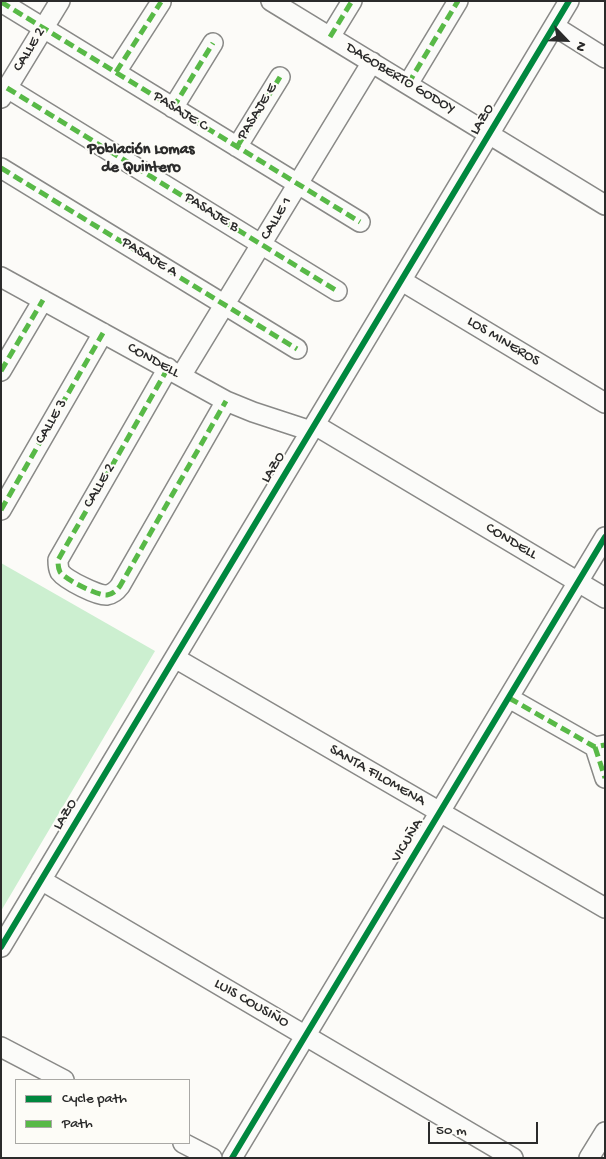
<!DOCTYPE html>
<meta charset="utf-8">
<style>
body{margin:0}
#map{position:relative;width:606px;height:1159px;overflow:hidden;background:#fcfbf8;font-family:"Gochi Hand",sans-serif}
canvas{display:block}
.frame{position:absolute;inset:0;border:2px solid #2b2b2b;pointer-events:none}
.legend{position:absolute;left:15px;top:1079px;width:175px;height:65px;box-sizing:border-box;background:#fdfcf7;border:1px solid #a9a8a5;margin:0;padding:6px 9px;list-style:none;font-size:15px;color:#2b2b2b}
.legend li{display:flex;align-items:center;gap:10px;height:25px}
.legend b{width:25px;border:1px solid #a9a8a5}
.north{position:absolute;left:541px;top:15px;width:50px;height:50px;-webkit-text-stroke:4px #fdfcf7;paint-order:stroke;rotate:114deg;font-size:14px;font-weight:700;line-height:20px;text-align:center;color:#2b2b2b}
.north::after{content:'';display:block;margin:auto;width:18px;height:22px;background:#2b2b2b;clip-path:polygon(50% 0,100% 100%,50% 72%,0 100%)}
.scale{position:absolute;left:428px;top:1122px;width:110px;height:22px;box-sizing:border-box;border:2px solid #2b2b2b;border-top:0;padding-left:6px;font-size:15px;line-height:18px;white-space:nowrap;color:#2b2b2b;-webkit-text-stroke:4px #fdfcf7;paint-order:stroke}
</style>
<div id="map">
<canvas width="606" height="1159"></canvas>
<div class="frame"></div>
<ul class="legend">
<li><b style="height:6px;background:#00873e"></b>Cycle path</li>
<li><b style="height:6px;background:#58b947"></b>Path</li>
</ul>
<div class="north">N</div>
<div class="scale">50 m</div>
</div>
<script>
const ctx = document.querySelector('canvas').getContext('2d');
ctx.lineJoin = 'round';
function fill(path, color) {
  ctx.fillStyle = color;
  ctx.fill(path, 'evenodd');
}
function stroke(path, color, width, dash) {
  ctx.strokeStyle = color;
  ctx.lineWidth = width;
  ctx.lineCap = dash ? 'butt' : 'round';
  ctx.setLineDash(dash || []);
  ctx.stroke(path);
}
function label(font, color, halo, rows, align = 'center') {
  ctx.font = font + ' "Gochi Hand",sans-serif';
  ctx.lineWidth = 4;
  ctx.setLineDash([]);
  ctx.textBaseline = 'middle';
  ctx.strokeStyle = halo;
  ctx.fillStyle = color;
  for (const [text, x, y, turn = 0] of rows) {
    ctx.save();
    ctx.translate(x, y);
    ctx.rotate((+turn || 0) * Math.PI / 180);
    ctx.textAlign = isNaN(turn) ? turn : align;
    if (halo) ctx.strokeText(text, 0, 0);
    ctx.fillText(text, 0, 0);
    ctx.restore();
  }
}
fill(new Path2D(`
 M 1,563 L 155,651 L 1,911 Z`), '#ccefd0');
const minor = new Path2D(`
 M 271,1 L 605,205
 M 1,2 L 360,222
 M 554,26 L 605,58
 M 330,37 L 352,1
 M 116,72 L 161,2
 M 408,84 L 458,1
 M 7,88 L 337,291
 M 1,98 L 60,1
 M 173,108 L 213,43
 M 237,147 L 280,77
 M 1,168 L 297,349
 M 1,277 L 226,401 L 253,412 L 311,431
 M 402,281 L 605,403
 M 168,368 L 58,560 C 58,564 58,568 60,572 C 66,580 98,596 107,595 C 113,594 117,590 120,586 L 226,401
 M 1,371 L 43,300
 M 181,376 L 372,62
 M 315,425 L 605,598
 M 1,510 L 103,333
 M 175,658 L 605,908
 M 509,698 L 595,747 L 605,745
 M 595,747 L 605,778
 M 41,880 L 513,1158
 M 1,947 L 569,1
 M 1,1047 L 64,1080
 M 183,1143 L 212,1158
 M 232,1158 L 605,537
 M 589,1158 L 605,1132`);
stroke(minor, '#898987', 22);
stroke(minor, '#fbfbf9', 19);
stroke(new Path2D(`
 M 1,2 L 360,222
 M 330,37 L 352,1
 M 116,72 L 161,2
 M 408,84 L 458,1
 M 7,88 L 337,291
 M 173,108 L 213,43
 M 237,147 L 280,77
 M 1,168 L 297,349
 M 168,368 L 58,560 C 58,564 58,568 60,572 C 66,580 98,596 107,595 C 113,594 117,590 120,586 L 226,401
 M 1,371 L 43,300
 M 1,510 L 103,333
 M 509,698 L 595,747 L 605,745
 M 595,747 L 605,778`), '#58b947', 5, [10, 5]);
stroke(new Path2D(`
 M 1,947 L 569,1
 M 232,1158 L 605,537`), '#00873e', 6);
label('15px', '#2b2b2b', '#fdfcf7', [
 ["CALLE 2",30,50,-59],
 ["DAGOBERTO GODOY",400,79,31],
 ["PASAJE C",180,112,32],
 ["PASAJE E",258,112,-59],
 ["LAZO",483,120,-59],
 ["PASAJE B",211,213,32],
 ["CALLE 1",277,219,-59],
 ["PASAJE A",149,258,31],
 ["LOS MINEROS",503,342,31],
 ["CONDELL",153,361,29],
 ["CALLE 3",52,422,-60],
 ["LAZO",274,468,-59],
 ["CALLE 2",100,486,-60],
 ["CONDELL",511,542,31],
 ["SANTA FILOMENA",377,776,30],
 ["LAZO",66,815,-59],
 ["VICUÑA",408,841,-59],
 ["LUIS COUSIÑO",251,1004,30]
]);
label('bold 16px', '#2b2b2b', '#fdfcf7', [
 ["Población Lomas",141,151],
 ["de Quintero",141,169]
]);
</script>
